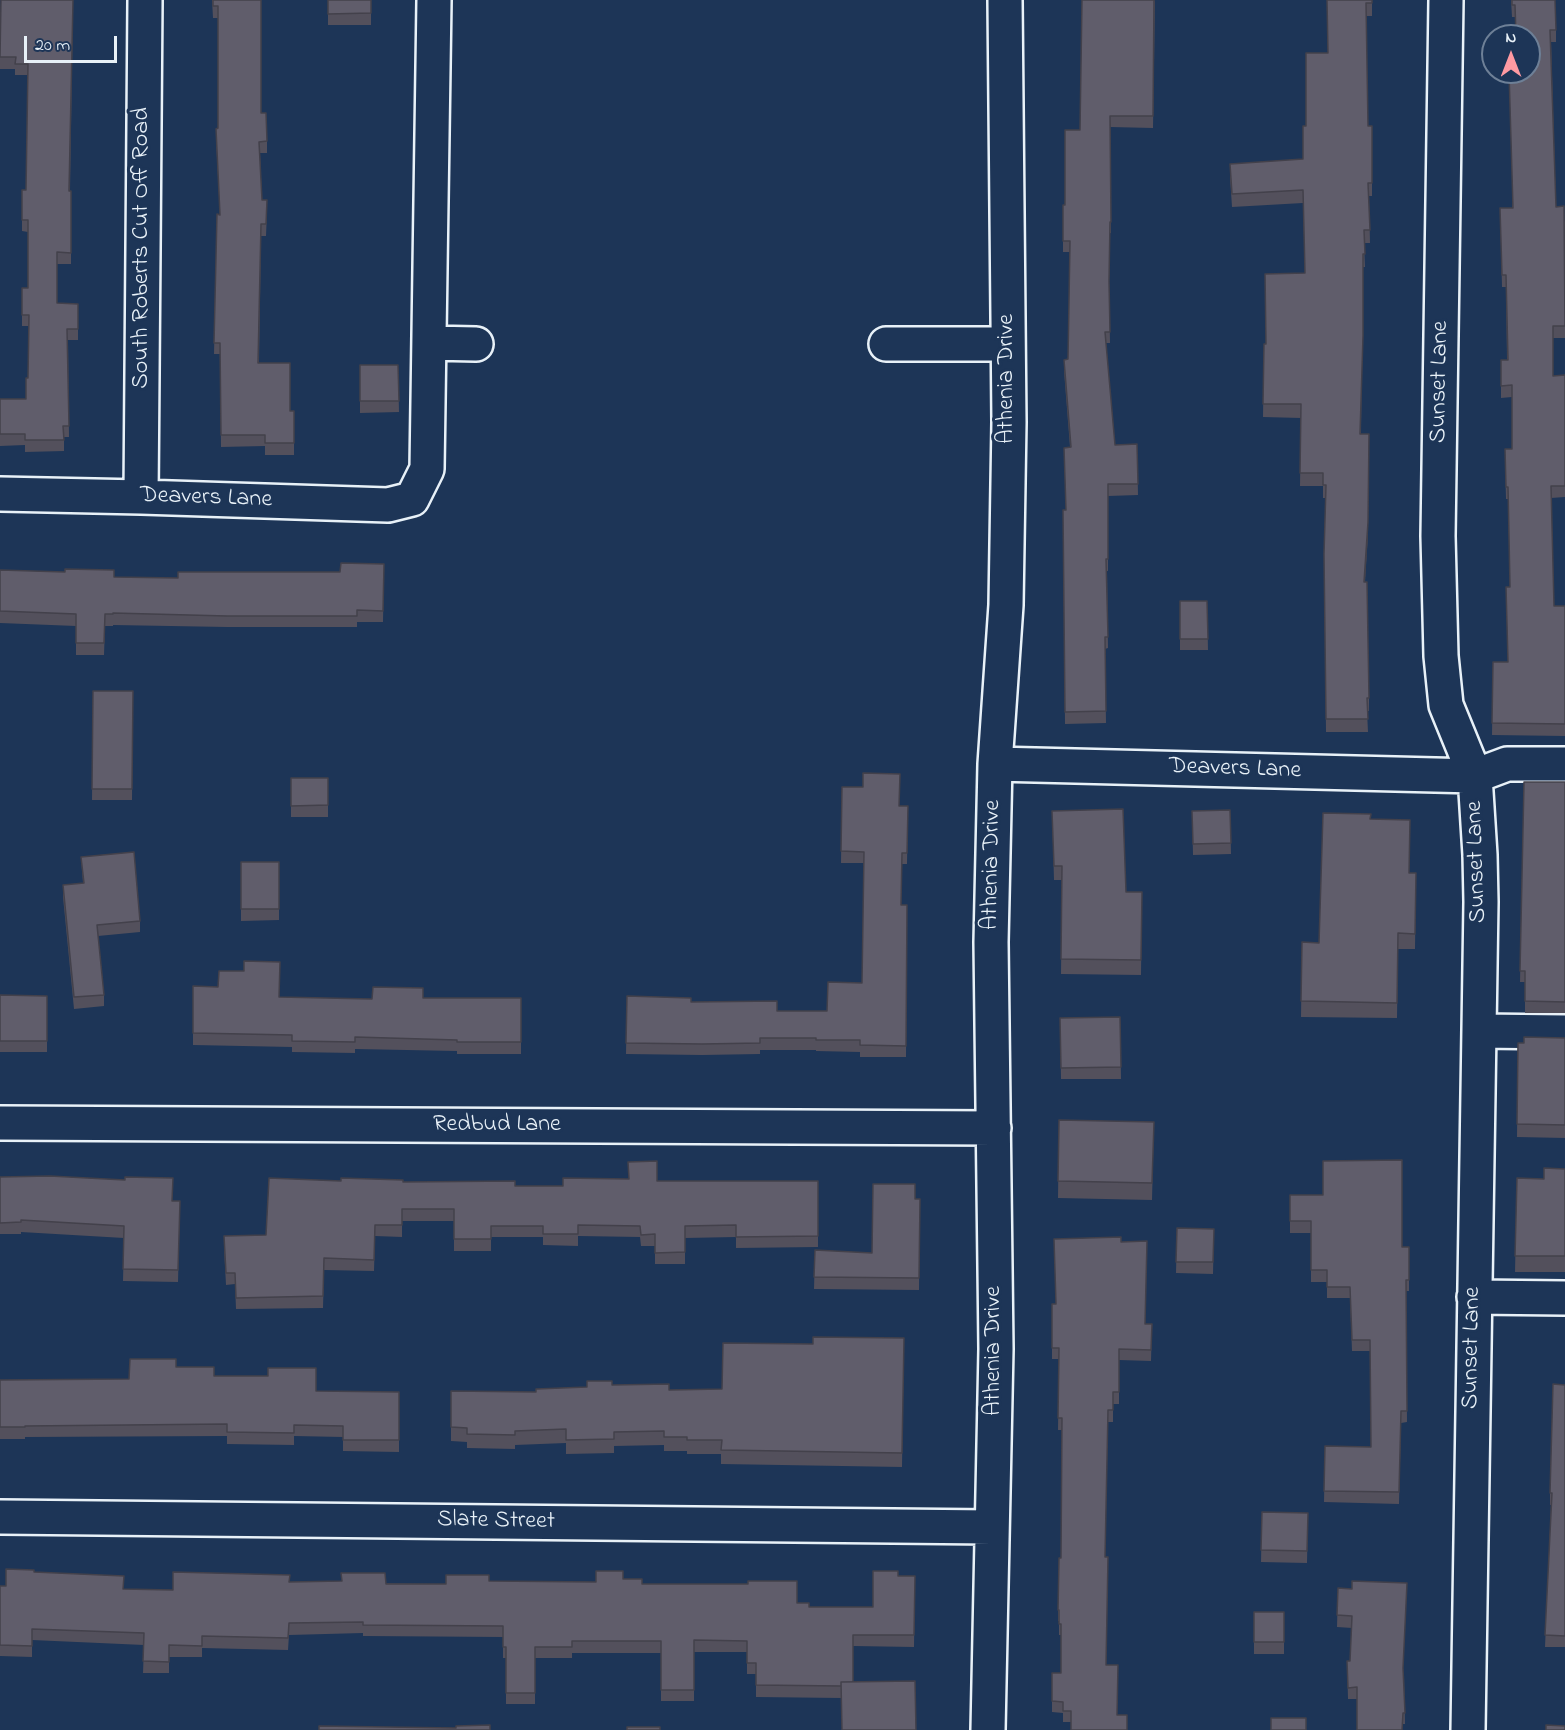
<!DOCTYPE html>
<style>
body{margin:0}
#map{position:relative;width:1565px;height:1730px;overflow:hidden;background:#1d3557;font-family:"Indie Flower",sans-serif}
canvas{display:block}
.north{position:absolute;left:1481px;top:24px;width:60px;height:60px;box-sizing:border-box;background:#1d3557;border:2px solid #6e8097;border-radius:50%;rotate:0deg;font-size:16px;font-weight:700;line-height:24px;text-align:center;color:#e8f1f8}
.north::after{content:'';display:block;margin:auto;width:21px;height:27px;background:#ff9aa2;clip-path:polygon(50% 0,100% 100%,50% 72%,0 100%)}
.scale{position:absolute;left:24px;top:36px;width:93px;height:27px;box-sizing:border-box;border:3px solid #e8f1f8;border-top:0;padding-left:8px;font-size:18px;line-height:21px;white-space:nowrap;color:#e8f1f8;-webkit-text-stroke:4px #1d3557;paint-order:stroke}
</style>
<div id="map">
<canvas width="1565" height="1730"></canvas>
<div class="north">N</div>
<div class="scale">20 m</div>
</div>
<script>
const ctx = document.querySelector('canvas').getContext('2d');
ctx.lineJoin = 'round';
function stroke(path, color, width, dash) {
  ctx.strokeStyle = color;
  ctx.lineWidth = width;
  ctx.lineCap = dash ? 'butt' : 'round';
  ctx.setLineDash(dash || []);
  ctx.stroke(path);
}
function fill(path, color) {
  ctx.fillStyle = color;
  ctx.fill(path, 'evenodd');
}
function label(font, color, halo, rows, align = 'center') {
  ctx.font = font + ' "Indie Flower",sans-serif';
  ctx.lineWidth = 6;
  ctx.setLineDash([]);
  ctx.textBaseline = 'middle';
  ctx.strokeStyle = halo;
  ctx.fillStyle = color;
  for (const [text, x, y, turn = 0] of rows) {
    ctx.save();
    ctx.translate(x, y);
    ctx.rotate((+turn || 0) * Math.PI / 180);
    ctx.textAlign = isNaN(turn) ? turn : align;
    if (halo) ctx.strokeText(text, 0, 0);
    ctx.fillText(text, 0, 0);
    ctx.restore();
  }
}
const minor = new Path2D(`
 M 1446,0 L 1438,536 L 1441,656 L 1446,705 L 1475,776 L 1480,855 L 1481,902 L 1468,1730
 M 430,343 L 476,344
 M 886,344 L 1008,344
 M 0,494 L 141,497 L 388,505 L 412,499 L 427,469 L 434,0
 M 141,497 L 145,0
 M 995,764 L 1475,776 L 1507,764 L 1565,764
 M 1479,1031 L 1565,1032
 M 0,1123 L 994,1128
 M 1474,1297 L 1565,1298
 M 0,1517 L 992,1527
 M 988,1730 L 996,1349 L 991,942 L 995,764 L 1006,605 L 1009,422 L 1005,0`);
stroke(minor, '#e8f1f8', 38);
stroke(minor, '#1d3557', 33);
fill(new Path2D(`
 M 73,0 L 70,191 L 71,191 L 71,264 L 57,264 L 57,303 L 78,304 L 78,340 L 68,340 L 69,437 L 64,437 L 64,451 L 25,452 L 25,445 L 0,446 L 0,399 L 26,399 L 28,378 L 29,326 L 22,326 L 22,288 L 28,288 L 28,232 L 22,231 L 22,220 L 26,190 L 28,75 L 15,75 L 15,69 L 0,69 L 0,22 Z
 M 212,0 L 261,0 L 261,113 L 267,141 L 267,153 L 260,153 L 262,200 L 267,212 L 266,236 L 261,236 L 259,363 L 290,411 L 294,411 L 294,455 L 265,455 L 265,446 L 221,447 L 220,354 L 214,354 L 217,214 L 220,215 L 216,140 L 216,129 L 218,128 L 218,18 L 213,18 Z
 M 328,0 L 371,0 L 371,25 L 328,25 Z
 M 1155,0 L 1153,128 L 1110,127 L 1111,233 L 1110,233 L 1109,284 L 1110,343 L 1106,343 L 1115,445 L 1137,444 L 1138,495 L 1108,496 L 1108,571 L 1107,571 L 1108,648 L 1105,649 L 1106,723 L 1065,724 L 1063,510 L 1066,510 L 1070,447 L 1064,371 L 1064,360 L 1068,359 L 1070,252 L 1063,252 L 1063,205 L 1065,205 L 1080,130 Z
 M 1327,0 L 1372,0 L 1372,16 L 1366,16 L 1368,126 L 1372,126 L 1372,196 L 1369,196 L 1370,243 L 1364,243 L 1365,267 L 1363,267 L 1361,434 L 1368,535 L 1365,582 L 1369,698 L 1369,711 L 1367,711 L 1368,732 L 1326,732 L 1324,554 L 1326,498 L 1323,498 L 1323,486 L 1300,486 L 1301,418 L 1263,417 L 1264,344 L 1266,344 L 1305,273 L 1303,203 L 1232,207 L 1230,177 L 1230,164 L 1303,159 L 1306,126 L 1328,53 Z
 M 1511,0 L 1556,30 L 1556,42 L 1551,42 L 1556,207 L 1565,222 L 1565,338 L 1553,338 L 1553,376 L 1565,375 L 1565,497 L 1551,498 L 1554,606 L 1565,606 L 1565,736 L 1492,735 L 1493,662 L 1508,662 L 1510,587 L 1508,499 L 1506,499 L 1505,461 L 1512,449 L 1512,397 L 1501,398 L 1501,360 L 1507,360 L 1506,287 L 1502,287 L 1500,208 L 1512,208 L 1529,72 L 1515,17 L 1512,17 Z
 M 360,365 L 398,365 L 399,412 L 360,413 Z
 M 384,564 L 383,622 L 357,622 L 357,627 L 227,627 L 113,625 L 113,626 L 105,626 L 104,655 L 76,655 L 76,626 L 0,623 L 0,570 L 114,577 L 178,578 L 340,572 Z
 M 1180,601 L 1207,601 L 1208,650 L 1180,650 Z
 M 93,691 L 133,691 L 132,800 L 92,800 Z
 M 291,778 L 328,778 L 328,817 L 291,817 Z
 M 1524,782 L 1565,782 L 1565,1013 L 1525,1013 L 1525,982 L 1520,982 Z
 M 842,787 L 900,806 L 908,806 L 907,864 L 902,864 L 901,905 L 907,905 L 906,1057 L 860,1057 L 860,1052 L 816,1051 L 816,1050 L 760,1050 L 760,1054 L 702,1055 L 626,1054 L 627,996 L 777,1011 L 827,1011 L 862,983 L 864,863 L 841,863 Z
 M 1230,810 L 1231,854 L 1193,855 L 1192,811 Z
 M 1052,811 L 1126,892 L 1142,892 L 1141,975 L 1061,974 L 1062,880 L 1054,880 Z
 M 1371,819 L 1409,873 L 1416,873 L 1415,949 L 1398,949 L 1397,1018 L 1301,1017 L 1302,942 L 1319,943 Z
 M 81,857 L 140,921 L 140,932 L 98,936 L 104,995 L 104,1006 L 74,1009 L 63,897 L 63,885 L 83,883 Z
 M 241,862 L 279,862 L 279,920 L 241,921 Z
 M 244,971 L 280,997 L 372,999 L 423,998 L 521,998 L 521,1054 L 457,1054 L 457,1051 L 355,1049 L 355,1053 L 292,1052 L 292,1047 L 193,1045 L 193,986 L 218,987 Z
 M 0,995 L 47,996 L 47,1052 L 0,1052 Z
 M 1120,1017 L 1121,1079 L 1061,1079 L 1060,1018 Z
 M 1565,1038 L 1565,1138 L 1517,1137 L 1518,1043 L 1524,1043 Z
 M 1059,1120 L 1154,1122 L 1152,1200 L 1058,1198 Z
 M 1565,1169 L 1565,1272 L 1515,1272 L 1517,1178 L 1544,1179 Z
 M 0,1177 L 173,1201 L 180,1201 L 178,1282 L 123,1281 L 124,1238 L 21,1232 L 21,1234 L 0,1234 Z
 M 341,1181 L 403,1182 L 515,1186 L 563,1186 L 657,1181 L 818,1181 L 818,1247 L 736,1248 L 736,1237 L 685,1238 L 685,1264 L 655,1264 L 655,1246 L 641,1246 L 640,1237 L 578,1236 L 578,1246 L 543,1245 L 543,1237 L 491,1237 L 491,1251 L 454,1251 L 454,1221 L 402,1221 L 402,1237 L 375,1236 L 374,1271 L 324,1270 L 323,1308 L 236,1309 L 235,1284 L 226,1285 L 224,1247 L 266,1235 Z
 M 1290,1195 L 1402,1247 L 1409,1247 L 1409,1291 L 1406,1291 L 1407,1422 L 1401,1423 L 1399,1504 L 1324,1502 L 1325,1446 L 1371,1447 L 1370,1351 L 1352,1351 L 1350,1298 L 1327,1298 L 1327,1282 L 1311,1282 L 1311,1233 L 1290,1233 Z
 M 915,1199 L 920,1199 L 919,1290 L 814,1289 L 815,1250 L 872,1253 Z
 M 1177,1228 L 1214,1229 L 1213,1274 L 1176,1273 Z
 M 1121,1242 L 1145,1324 L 1152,1324 L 1151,1361 L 1119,1360 L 1119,1404 L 1113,1404 L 1113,1422 L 1108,1422 L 1071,1722 L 1063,1722 L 1063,1713 L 1052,1712 L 1052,1701 L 1061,1673 L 1061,1635 L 1059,1635 L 1059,1621 L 1058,1621 L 1058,1610 L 1061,1558 L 1062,1430 L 1058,1430 L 1059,1359 L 1052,1359 L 1052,1304 L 1056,1304 Z
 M 904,1338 L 902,1467 L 721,1464 L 721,1454 L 687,1454 L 687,1451 L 664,1451 L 664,1445 L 614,1446 L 614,1453 L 566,1454 L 566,1443 L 515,1445 L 515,1449 L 467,1448 L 467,1442 L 451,1441 L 451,1391 L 536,1392 L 612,1385 L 669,1390 L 722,1389 L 813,1344 Z
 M 176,1367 L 214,1376 L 316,1391 L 399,1392 L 399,1452 L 343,1451 L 343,1437 L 294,1436 L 294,1445 L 227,1444 L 227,1436 L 25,1437 L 25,1439 L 0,1439 L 0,1380 L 129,1379 Z
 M 1565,1385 L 1565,1647 L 1545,1647 L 1551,1505 L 1550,1505 L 1550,1493 Z
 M 1262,1512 L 1308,1513 L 1307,1563 L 1261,1562 Z
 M 34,1572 L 124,1589 L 173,1590 L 289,1582 L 446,1584 L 489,1581 L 596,1582 L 623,1579 L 642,1584 L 797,1603 L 809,1607 L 873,1607 L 898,1576 L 915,1576 L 914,1647 L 853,1646 L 841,1698 L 756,1697 L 756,1674 L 747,1674 L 747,1652 L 694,1652 L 694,1701 L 661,1701 L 661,1653 L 572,1653 L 572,1658 L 535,1658 L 535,1704 L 506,1704 L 506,1658 L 503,1658 L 503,1637 L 363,1636 L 363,1633 L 289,1635 L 288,1650 L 202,1648 L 202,1657 L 169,1657 L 169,1673 L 143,1673 L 144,1645 L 32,1640 L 32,1657 L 0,1656 L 0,1586 L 6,1586 Z
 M 1338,1588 L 1404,1674 L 1405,1724 L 1403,1724 L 1402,1730 L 1357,1730 L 1357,1699 L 1348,1699 L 1347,1661 L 1350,1661 L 1352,1628 L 1337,1627 Z
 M 1254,1612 L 1284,1612 L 1284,1654 L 1254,1654 Z`), '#53505c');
fill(new Path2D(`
 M 1369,434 L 1368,535 L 1364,595 Z`), '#43414b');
const building = new Path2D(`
 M 1,0 L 73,0 L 69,191 L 71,191 L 71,253 L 57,252 L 57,303 L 78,304 L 78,329 L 67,329 L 69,426 L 63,426 L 64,440 L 25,440 L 25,434 L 0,434 L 0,399 L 26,399 L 26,378 L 28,378 L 29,315 L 22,315 L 22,288 L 28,288 L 28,220 L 22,220 L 22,190 L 26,190 L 28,64 L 15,64 L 16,57 L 0,57 Z
 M 213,0 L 261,0 L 261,113 L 266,113 L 267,141 L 259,142 L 262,200 L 267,200 L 266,224 L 261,224 L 258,363 L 290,363 L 290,411 L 294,411 L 294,443 L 265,443 L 265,435 L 221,435 L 220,343 L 214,343 L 217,214 L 220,215 L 216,129 L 218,128 L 218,6 L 213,6 Z
 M 328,0 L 371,0 L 371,13 L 328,14 Z
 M 1082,0 L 1154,0 L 1153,116 L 1110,116 L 1111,222 L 1110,222 L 1109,281 L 1110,332 L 1105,332 L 1115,445 L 1137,444 L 1138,484 L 1108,484 L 1108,559 L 1106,559 L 1108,637 L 1105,637 L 1106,711 L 1065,712 L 1063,510 L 1066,510 L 1064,448 L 1071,447 L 1064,360 L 1068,359 L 1070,241 L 1063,241 L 1063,205 L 1065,205 L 1065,130 L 1080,130 Z
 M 1327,0 L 1372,0 L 1372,3 L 1366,3 L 1368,126 L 1372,126 L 1372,183 L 1368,183 L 1370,230 L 1364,230 L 1365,254 L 1363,254 L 1363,336 L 1360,434 L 1369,434 L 1368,522 L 1364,582 L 1367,582 L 1369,698 L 1367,698 L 1368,719 L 1326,719 L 1324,554 L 1326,485 L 1323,485 L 1323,473 L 1300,473 L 1301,404 L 1263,404 L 1264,344 L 1266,344 L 1265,274 L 1305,273 L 1303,190 L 1232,194 L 1230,164 L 1303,159 L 1303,126 L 1306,126 L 1306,53 L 1328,53 Z
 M 1512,0 L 1555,0 L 1556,30 L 1550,30 L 1556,207 L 1564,206 L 1565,326 L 1553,326 L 1553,376 L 1565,375 L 1565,486 L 1551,486 L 1554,606 L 1565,606 L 1565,724 L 1492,723 L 1493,662 L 1508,662 L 1506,587 L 1510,587 L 1508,487 L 1506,487 L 1505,449 L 1512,449 L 1512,385 L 1501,386 L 1501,360 L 1508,360 L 1506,275 L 1502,275 L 1500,208 L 1513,208 L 1509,72 L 1529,72 L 1529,36 L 1516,36 L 1515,5 L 1512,5 Z
 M 360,365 L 398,365 L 399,401 L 360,401 Z
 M 341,563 L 384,564 L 383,611 L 357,610 L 357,616 L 227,616 L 113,613 L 113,614 L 105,614 L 104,643 L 76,643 L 76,614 L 0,611 L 0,570 L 65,572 L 65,569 L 114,570 L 114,577 L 178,578 L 178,572 L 340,572 Z
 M 1180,601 L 1207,601 L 1208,639 L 1180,639 Z
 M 93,691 L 133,691 L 132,789 L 92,789 Z
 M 863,773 L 900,774 L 899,806 L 908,806 L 907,853 L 902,853 L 901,905 L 907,905 L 906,1046 L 860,1045 L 860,1040 L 816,1040 L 816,1038 L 760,1038 L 760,1043 L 702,1044 L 626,1043 L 627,996 L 691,998 L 691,1002 L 777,1001 L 777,1011 L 827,1011 L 828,982 L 862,983 L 864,852 L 841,851 L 842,787 L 863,787 Z
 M 291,778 L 328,778 L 328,805 L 291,806 Z
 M 1524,782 L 1565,782 L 1565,1002 L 1525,1001 L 1525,971 L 1520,971 Z
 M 1123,809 L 1126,892 L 1142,892 L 1141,960 L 1061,959 L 1062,866 L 1054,866 L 1052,811 Z
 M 1230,810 L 1231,843 L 1193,844 L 1192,811 Z
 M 1323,813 L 1371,814 L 1370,819 L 1410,820 L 1409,873 L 1416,873 L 1415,934 L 1398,933 L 1397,1003 L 1301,1001 L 1302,942 L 1319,943 Z
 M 134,852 L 140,921 L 97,925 L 104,995 L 74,997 L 63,885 L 84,883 L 81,857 Z
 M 241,862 L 279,862 L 279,909 L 241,909 Z
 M 244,961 L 280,962 L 279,997 L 372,999 L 373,987 L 423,988 L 423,998 L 521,998 L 521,1042 L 457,1042 L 457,1040 L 355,1037 L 355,1042 L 292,1041 L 292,1035 L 193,1033 L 193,986 L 218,987 L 219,971 L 244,971 Z
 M 0,995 L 47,996 L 47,1041 L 0,1041 Z
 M 1120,1017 L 1121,1067 L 1061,1068 L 1060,1018 Z
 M 1524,1037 L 1565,1038 L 1565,1125 L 1517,1124 L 1518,1043 L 1524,1043 Z
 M 1059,1120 L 1154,1122 L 1152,1183 L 1058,1181 Z
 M 1402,1160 L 1402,1247 L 1409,1247 L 1409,1280 L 1406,1280 L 1407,1411 L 1401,1411 L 1399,1492 L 1324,1491 L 1325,1446 L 1371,1447 L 1370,1340 L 1352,1340 L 1350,1287 L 1327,1287 L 1327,1270 L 1311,1270 L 1311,1221 L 1290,1221 L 1290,1195 L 1323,1195 L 1323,1161 Z
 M 657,1161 L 657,1181 L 818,1181 L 818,1236 L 736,1237 L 736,1225 L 685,1226 L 685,1252 L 655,1253 L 655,1234 L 641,1235 L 640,1226 L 578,1225 L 578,1234 L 543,1234 L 543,1226 L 491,1226 L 491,1239 L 454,1239 L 454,1209 L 402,1209 L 402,1225 L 375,1225 L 374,1260 L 324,1258 L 323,1296 L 236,1298 L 235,1273 L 226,1273 L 224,1236 L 266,1235 L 269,1178 L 341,1181 L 341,1178 L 403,1180 L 403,1182 L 515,1181 L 515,1186 L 563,1186 L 563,1178 L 629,1179 L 628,1162 Z
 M 1544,1168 L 1565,1169 L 1565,1256 L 1515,1256 L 1517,1178 L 1544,1179 Z
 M 50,1176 L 125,1180 L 125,1177 L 173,1178 L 172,1201 L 180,1201 L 178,1270 L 123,1269 L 124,1226 L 21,1220 L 21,1222 L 0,1223 L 0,1177 Z
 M 873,1184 L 915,1184 L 915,1199 L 920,1199 L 919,1278 L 814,1277 L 815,1250 L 872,1253 Z
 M 1177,1228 L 1214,1229 L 1213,1262 L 1176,1262 Z
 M 1121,1237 L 1121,1242 L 1147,1241 L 1145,1324 L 1152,1324 L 1151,1350 L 1119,1349 L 1119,1392 L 1113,1392 L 1113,1410 L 1108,1410 L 1105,1557 L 1108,1557 L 1106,1665 L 1118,1665 L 1117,1715 L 1127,1715 L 1127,1730 L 1071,1730 L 1071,1711 L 1063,1711 L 1063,1702 L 1052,1701 L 1052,1673 L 1061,1673 L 1061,1624 L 1059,1624 L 1059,1610 L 1058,1610 L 1059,1558 L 1061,1558 L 1062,1418 L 1058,1418 L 1059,1348 L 1052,1348 L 1052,1304 L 1056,1304 L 1054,1239 Z
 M 813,1337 L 904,1338 L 902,1453 L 721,1450 L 722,1440 L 687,1440 L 687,1437 L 664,1437 L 664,1431 L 614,1432 L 614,1439 L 566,1440 L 566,1429 L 515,1431 L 515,1435 L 467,1434 L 467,1428 L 451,1427 L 451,1391 L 536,1392 L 536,1389 L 587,1387 L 587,1381 L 612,1381 L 612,1385 L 669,1384 L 669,1390 L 722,1389 L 723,1343 L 813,1344 Z
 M 130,1359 L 176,1359 L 176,1367 L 214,1367 L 214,1376 L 268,1376 L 268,1368 L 316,1368 L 316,1391 L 399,1392 L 399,1440 L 343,1440 L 343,1426 L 294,1425 L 294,1433 L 227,1432 L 227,1424 L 25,1426 L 25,1427 L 0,1427 L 0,1380 L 129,1379 Z
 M 1553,1384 L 1565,1385 L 1565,1636 L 1545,1635 L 1552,1493 L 1550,1493 Z
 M 1262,1512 L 1308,1513 L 1307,1551 L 1261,1550 Z
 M 6,1569 L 34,1570 L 34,1572 L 124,1576 L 123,1589 L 173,1590 L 173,1572 L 290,1575 L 289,1582 L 342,1581 L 341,1573 L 385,1573 L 386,1584 L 446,1584 L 446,1575 L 489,1575 L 489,1581 L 596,1582 L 596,1571 L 623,1571 L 623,1579 L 642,1579 L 642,1584 L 748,1584 L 748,1581 L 797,1581 L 797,1603 L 809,1603 L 809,1607 L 873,1607 L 873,1571 L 898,1571 L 898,1576 L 915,1576 L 914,1635 L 853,1635 L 853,1682 L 841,1682 L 841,1686 L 756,1685 L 756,1663 L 747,1663 L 747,1641 L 694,1640 L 694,1690 L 661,1690 L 661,1641 L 572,1641 L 572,1647 L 535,1647 L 535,1693 L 506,1693 L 506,1647 L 503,1647 L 503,1626 L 363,1625 L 363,1622 L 289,1623 L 288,1638 L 202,1636 L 202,1646 L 169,1645 L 169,1662 L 143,1661 L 144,1633 L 32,1629 L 32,1646 L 0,1645 L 0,1586 L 6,1586 Z
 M 1352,1581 L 1407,1583 L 1403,1668 L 1405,1713 L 1403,1713 L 1402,1730 L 1357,1730 L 1357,1687 L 1348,1688 L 1347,1661 L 1350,1661 L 1352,1616 L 1337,1615 L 1338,1588 L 1352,1589 Z
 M 1254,1612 L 1284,1612 L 1284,1642 L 1254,1642 Z
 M 915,1681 L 916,1730 L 842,1730 L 841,1682 Z
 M 1271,1718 L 1306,1718 L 1306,1730 L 1271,1730 Z
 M 490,1725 L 490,1730 L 319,1730 L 319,1726 L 456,1728 L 456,1726 Z
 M 1546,1725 L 1565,1726 L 1565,1730 L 1546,1730 Z
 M 627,1727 L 660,1727 L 660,1730 L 627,1730 Z`);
fill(building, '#605d6b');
stroke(building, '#43414b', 1.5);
label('24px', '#e8f1f8', '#1d3557', [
 ["South Roberts Cut Off Road",143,248,-90],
 ["Athenia Drive",1008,379,-90],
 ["Sunset Lane",1441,382,-89],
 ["Deavers Lane",206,499,2],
 ["Deavers Lane",1235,770,2],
 ["Sunset Lane",1478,862,-92],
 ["Athenia Drive",993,865,-89],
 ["Redbud Lane",497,1126],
 ["Sunset Lane",1473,1348,-89],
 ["Athenia Drive",995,1351,-90],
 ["Slate Street",496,1522,1]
]);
</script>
